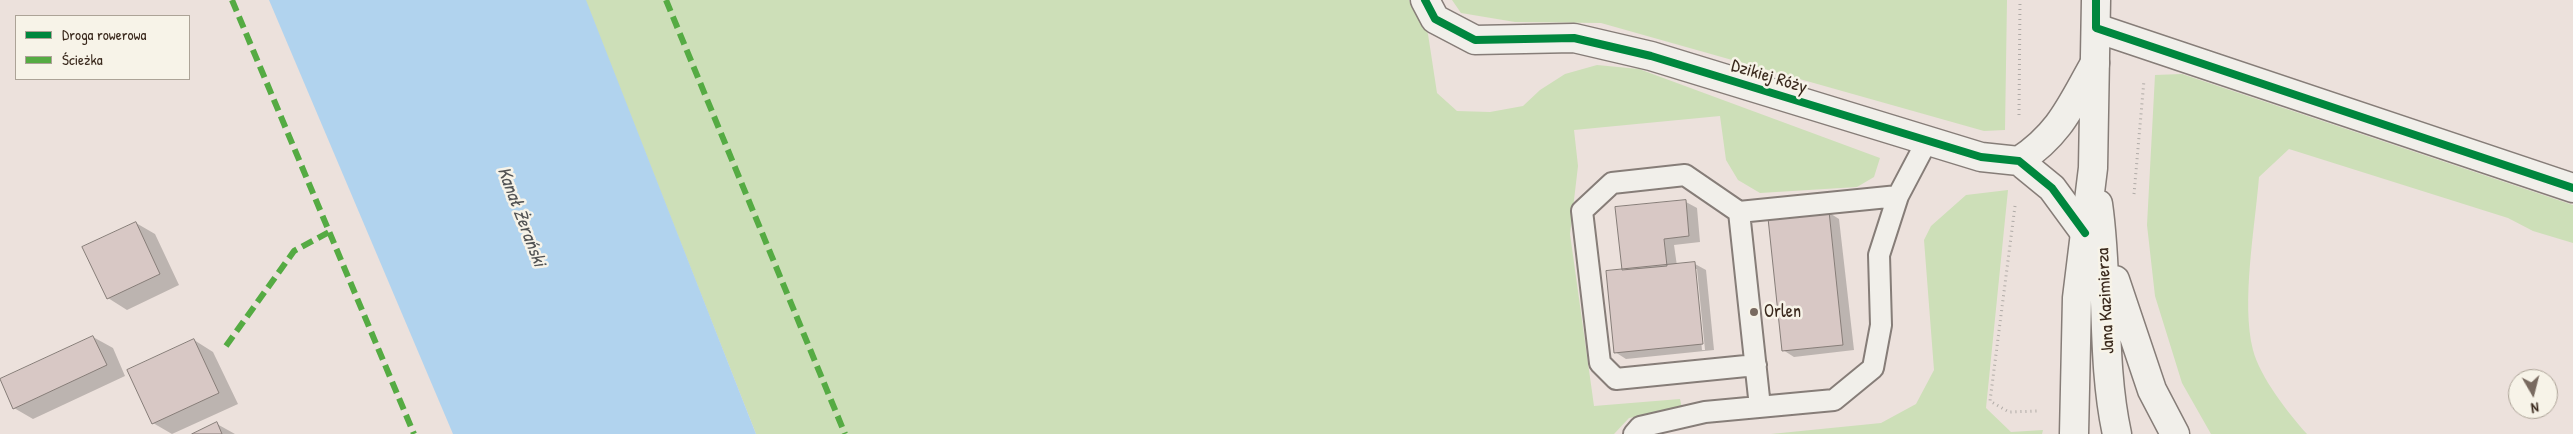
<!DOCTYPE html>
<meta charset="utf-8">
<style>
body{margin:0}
#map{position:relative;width:2573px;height:434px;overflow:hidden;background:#ece1dc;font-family:"Patrick Hand",sans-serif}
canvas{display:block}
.legend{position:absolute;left:15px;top:15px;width:175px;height:65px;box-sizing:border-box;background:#f7f3e8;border:1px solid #aca397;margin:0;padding:6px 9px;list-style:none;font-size:15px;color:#3b2a1e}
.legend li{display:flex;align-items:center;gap:10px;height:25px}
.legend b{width:25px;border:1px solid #aca397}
.north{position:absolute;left:2508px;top:369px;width:50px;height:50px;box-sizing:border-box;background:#f7f3e8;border:1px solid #aca397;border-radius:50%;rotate:172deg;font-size:14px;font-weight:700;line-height:20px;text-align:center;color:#3b2a1e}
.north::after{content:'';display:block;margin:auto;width:18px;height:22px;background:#796a60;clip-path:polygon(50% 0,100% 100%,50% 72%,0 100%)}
</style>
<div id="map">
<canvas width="2573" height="434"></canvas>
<ul class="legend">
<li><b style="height:6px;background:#00873e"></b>Droga rowerowa</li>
<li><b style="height:6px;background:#55ab43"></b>Ścieżka</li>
</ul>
<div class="north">N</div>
</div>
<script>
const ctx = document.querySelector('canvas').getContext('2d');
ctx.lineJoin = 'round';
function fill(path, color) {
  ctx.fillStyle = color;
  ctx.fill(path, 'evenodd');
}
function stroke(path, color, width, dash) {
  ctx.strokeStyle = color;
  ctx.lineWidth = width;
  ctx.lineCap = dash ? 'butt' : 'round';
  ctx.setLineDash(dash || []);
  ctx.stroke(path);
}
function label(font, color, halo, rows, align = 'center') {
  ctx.font = font + ' "Patrick Hand",sans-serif';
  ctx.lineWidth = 5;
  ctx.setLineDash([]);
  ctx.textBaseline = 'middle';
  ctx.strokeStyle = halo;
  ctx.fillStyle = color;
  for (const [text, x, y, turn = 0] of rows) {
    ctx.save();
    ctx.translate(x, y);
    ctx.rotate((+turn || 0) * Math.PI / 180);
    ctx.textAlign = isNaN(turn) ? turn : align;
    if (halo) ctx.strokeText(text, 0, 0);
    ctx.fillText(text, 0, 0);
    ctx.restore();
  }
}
fill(new Path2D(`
 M 585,0 L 1409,0 L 1428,34 L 1437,93 L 1457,111 L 1490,112 L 1523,106 L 1540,90 L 1565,74 L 1597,65 L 1639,69 L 1880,158 L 1874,177 L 1857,187 L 1760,193 L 1738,180 L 1726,160 L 1720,116 L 1574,130 L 1578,166 L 1570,234 L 1594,406 L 1680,399 L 1682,408 L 1629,418 L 1614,434 L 756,434 Z
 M 1452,0 L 2007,0 L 2005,130 L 1984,131 L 1601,23 L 1515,22 L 1461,13 Z
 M 2182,74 L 2573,205 L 2573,243 L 2533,231 L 2508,218 L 2289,149 L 2259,177 C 2255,227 2241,303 2253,350 C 2260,377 2288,413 2307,434 L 2211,434 L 2182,383 L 2155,296 L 2147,225 L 2155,75 Z
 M 2008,190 L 1986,408 L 2011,432 L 2043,430 L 2042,434 L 1771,434 L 1881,423 L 1916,404 L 1934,370 L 1924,240 L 1931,226 L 1966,195 Z`), '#cddfb8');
fill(new Path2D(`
 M 269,0 L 586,0 L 756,434 L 453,434 Z`), '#b1d3ee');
fill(new Path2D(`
 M 1686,202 L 1697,208 L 1700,242 L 1674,245 L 1677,266 L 1695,264 L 1706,270 L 1714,350 L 1626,359 L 1615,352 L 1623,271 ZM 1694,269 L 1697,269 L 1705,350 L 1702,350 Z
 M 1828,212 L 1839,219 L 1854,350 L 1794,357 L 1783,350 Z
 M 136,223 L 155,234 L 179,285 L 127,310 L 108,298 Z
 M 93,337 L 113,348 L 125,376 L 33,419 L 14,408 Z
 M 194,340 L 213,352 L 238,404 L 172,434 L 153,423 Z
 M 217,424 L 235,434 L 194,434 Z`), '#0003');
const building = new Path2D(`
 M 1686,200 L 1689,236 L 1664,239 L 1667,266 L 1622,270 L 1615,207 Z
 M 1829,211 L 1843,345 L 1782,351 L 1768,218 Z
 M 136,222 L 160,274 L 107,299 L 82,247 Z
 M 1695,262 L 1703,344 L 1614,353 L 1606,271 Z
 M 93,336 L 107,365 L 13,409 L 0,379 Z
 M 194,339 L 219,393 L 152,424 L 127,370 Z
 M 217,422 L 222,434 L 192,434 Z`);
fill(building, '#d8c8c5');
stroke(building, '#867d78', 1);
const lane = new Path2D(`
 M 1739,212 L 1760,407
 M 1756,365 L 1616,379 L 1600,363 L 1582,211 L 1612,183 L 1685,175 L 1739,212 L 1898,196
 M 1634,434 L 1640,427 L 1705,412 L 1834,400 L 1873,368 L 1881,325 L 1879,255 L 1898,196 L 1927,141`);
const street = new Path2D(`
 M 1425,0 L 1435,19 L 1475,40 L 1574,38 L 1651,56 L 1981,157 L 2019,161 L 2052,188 L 2085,233
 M 2096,28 L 2573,188
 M 2019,161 C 2061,133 2071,105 2095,63`);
const secondary = new Path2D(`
 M 2098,204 C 2109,279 2101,361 2117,434
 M 2115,280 L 2152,390 L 2175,434
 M 2074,434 L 2077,298 L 2093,168 L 2096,0`);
stroke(lane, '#867d78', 24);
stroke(street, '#867d78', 31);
stroke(secondary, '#867d78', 31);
stroke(new Path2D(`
 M 2019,115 L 2020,0
 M 2134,194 L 2144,80
 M 2015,206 L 1990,401 L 2009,412 L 2039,411`), '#b0aba7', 3, [1, 4]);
stroke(lane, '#f1efea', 20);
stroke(street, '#f1efea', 28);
stroke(secondary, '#f1efea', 28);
stroke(new Path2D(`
 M 232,0 L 414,434
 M 666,0 L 845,434
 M 226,346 L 294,251 L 329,232`), '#55ab43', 6, [12, 6]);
stroke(new Path2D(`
 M 1425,0 L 1435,19 L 1475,40 L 1574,38 L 1651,56 L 1981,157 L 2019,161 L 2052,188 L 2085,233
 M 2096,0 L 2096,28 L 2573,188`), '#00873e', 8);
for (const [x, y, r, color] of [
 [1754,312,5,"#796a60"]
]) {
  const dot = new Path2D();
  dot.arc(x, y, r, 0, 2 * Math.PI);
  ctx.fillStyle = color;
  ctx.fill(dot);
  stroke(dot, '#f7f3e8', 2);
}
label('18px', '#3b2a1e', '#f7f3e8', [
 ["Dzikiej Róży",1769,77,17],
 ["Jana Kazimierza",2106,301,-93]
]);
label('18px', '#3b2a1e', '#f7f3e8', [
 ["Orlen",1764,312]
], 'left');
label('italic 19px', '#525354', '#f7f3e8', [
 ["Kanał Żerański",521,217,69]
]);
</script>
